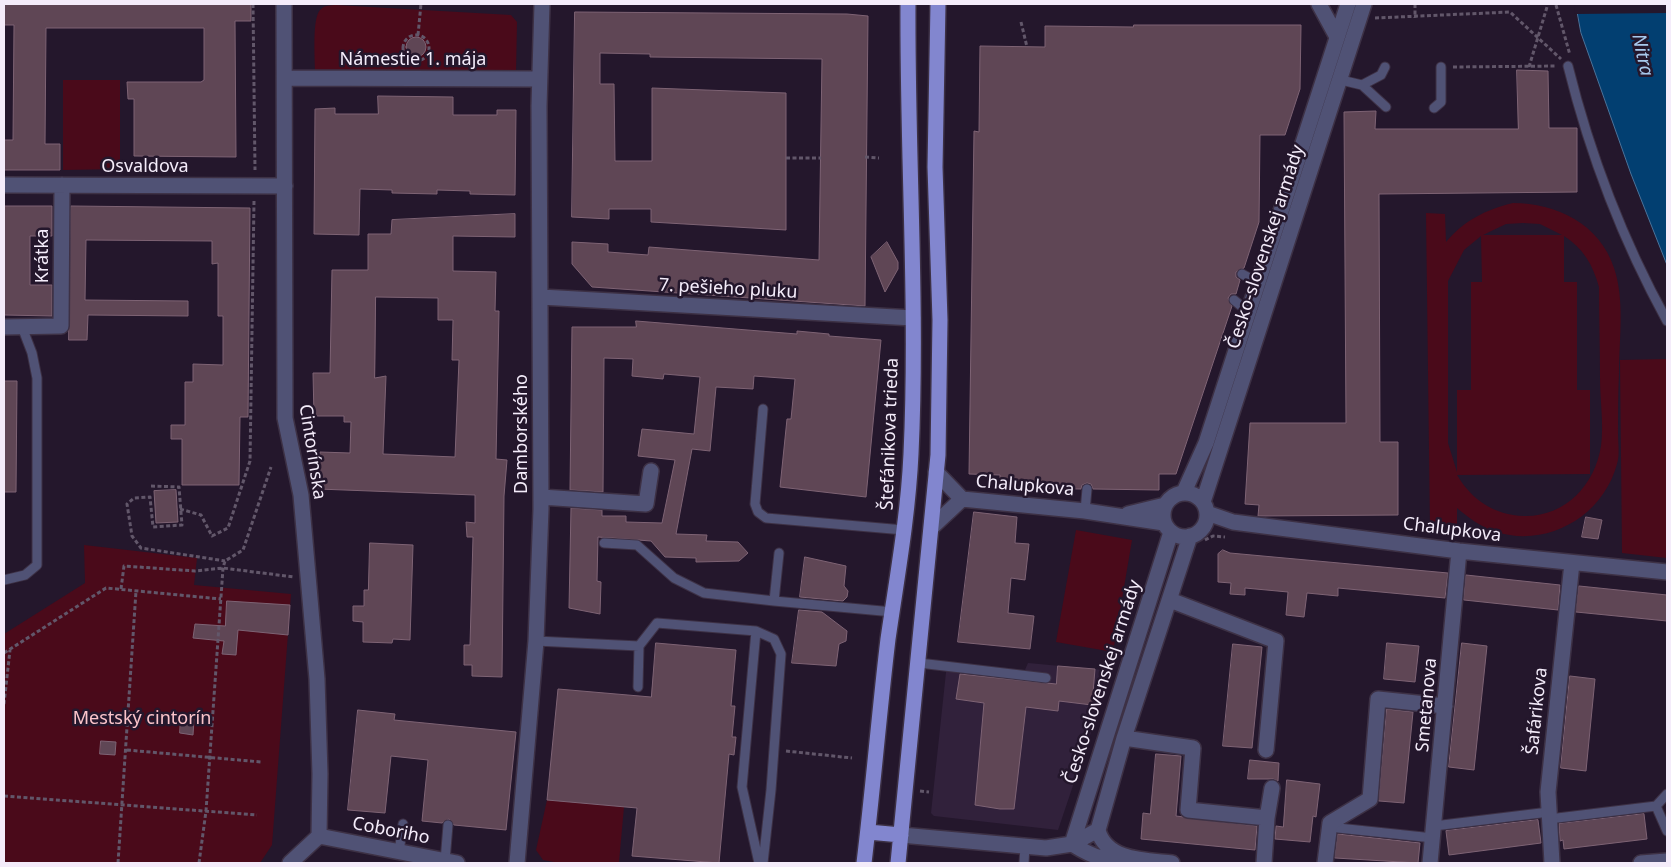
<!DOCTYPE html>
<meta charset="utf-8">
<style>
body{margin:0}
#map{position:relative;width:1671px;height:867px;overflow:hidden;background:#24172c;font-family:"Noto Sans",sans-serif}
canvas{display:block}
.frame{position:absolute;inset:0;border:5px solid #f4ecfa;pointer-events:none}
</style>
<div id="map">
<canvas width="1671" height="867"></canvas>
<div class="frame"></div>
</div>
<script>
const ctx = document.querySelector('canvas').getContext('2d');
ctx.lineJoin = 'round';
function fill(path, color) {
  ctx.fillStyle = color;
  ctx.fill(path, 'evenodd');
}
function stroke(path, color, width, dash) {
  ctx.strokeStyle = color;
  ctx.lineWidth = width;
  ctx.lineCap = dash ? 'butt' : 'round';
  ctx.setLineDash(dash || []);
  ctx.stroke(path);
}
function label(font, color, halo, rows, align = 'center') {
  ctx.font = font + ' "Noto Sans",sans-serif';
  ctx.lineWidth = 5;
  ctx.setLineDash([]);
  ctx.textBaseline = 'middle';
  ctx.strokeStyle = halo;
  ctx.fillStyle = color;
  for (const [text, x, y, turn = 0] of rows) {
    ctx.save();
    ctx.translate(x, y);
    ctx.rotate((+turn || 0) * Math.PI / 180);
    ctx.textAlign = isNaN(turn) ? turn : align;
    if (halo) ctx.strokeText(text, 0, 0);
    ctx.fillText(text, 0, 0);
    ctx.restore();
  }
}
fill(new Path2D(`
 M 947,663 L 1024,672 L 1028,663 L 1039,664 L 1102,670 L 1111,673 L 1058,830 L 934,816 L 931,813 Z`), '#31213b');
fill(new Path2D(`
 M 335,5 L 511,15 L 517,22 L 516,73 L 315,71 C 315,57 312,19 320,10 C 324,5 329,6 335,5 Z
 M 63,80 L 120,80 L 120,169 L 63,170 Z
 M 1513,203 C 1556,203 1600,224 1614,268 C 1625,300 1619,340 1619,373 C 1618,393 1618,414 1618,434 C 1618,443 1620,455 1617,464 C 1603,516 1548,548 1496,532 C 1481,527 1469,518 1457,508 L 1457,530 L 1430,528 L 1426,213 L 1445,214 L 1446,242 C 1465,220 1485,210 1513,203 ZM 1523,223 L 1540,224 L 1562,235 L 1483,235 L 1506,224 ZM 1481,236 L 1482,282 L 1471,282 L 1471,390 L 1457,390 L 1457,472 L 1448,443 L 1448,281 L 1464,250 ZM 1564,236 C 1583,248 1593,265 1599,287 C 1599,317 1600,348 1600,378 C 1600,400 1604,425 1601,446 C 1595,485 1565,517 1524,516 C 1494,515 1472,500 1457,475 L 1590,474 L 1590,390 L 1577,390 L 1577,282 L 1564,282 Z
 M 1667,359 L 1667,558 L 1622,553 L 1620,360 Z
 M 1076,530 L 1132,540 L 1113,652 L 1056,642 Z
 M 84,545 L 197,558 L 194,585 L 291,594 L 272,845 L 260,863 L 4,863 L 4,634 L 85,583 Z
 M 547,800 L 624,807 L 619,862 L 560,863 L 543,860 L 536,850 Z`), '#4a0a1a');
const water = new Path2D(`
 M 1576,4 L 1667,4 L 1667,265 L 1631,174 L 1581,33 Z`);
fill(water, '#023f71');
stroke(water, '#4b739a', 1);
fill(new Path2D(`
 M 1574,4 L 1667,4 L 1667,13 L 1575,14 Z`), '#24172c');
const building = new Path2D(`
 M 4,4 L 251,4 L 251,21 L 235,21 L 236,157 L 134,156 L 134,99 L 128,99 L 127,82 L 201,82 L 204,80 L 204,28 L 46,28 L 45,144 L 60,144 L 60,170 L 4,170 L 4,140 L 13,140 L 14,25 L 4,25 Z
 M 575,12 L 847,14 L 868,16 L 865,306 L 592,287 L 572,264 L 572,242 L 608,244 L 608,252 L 648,255 L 649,247 L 819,260 L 822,59 L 650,57 L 650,54 L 600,53 L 600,84 L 614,84 L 615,161 L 652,161 L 652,88 L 786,93 L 786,230 L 651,222 L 651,209 L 609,209 L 609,219 L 572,217 Z
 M 1134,25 L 1301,25 L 1300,89 L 1285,135 L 1260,135 L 1259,222 L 1244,268 L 1236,272 L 1236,277 L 1240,280 L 1236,294 L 1231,294 L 1228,298 L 1232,306 L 1176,474 L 1159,474 L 1159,490 L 1093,489 L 1091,484 L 1087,483 L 1082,485 L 1081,489 L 1000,488 L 1000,475 L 969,474 L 974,131 L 979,132 L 980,46 L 1045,47 L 1045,26 L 1133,27 Z
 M406 47a10 10 0 1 1 20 0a10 10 0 1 1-20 0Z
 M 1517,70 L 1548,71 L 1549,128 L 1577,128 L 1577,192 L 1379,194 L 1380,442 L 1398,442 L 1398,515 L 1258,516 L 1259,505 L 1245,504 L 1250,423 L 1346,423 L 1344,112 L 1376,111 L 1375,129 L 1518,129 Z
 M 378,96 L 453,97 L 453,115 L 497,115 L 497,110 L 516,110 L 515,195 L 470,194 L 470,191 L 437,190 L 437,194 L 392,193 L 392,190 L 360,189 L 359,235 L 314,234 L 315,109 L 335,108 L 335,114 L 378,114 Z
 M 4,206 L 52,206 L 52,236 L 30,236 L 30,285 L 52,285 L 52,316 L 4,315 Z
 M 71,206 L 250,208 L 248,417 L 240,417 L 239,485 L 182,485 L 182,439 L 171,439 L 171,425 L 185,425 L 185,382 L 193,382 L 193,364 L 223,365 L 223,316 L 218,316 L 218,263 L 212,264 L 212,241 L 86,240 L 85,300 L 188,301 L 188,316 L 88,315 L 87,340 L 69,340 Z
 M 515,214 L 515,237 L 453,236 L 453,271 L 496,272 L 495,311 L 499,311 L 496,459 L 507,460 L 504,496 L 502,677 L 472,676 L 472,665 L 464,665 L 464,645 L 470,645 L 473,537 L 467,537 L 466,522 L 475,523 L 475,495 L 318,489 L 320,452 L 350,453 L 351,422 L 344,422 L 344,416 L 314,416 L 313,373 L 330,373 L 332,270 L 368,270 L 368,234 L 391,234 L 392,220 ZM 376,297 L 438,298 L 438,320 L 453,320 L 452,360 L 459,360 L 455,457 L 383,454 L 386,376 L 375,378 Z
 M 887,242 L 898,262 L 898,269 L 885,292 L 871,257 Z
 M 636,321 L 797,334 L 797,331 L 829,334 L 829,336 L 881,340 L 866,497 L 780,487 L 787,419 L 791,419 L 795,379 L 754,376 L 753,389 L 716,387 L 710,451 L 692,449 L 676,534 L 707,535 L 706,541 L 738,542 L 748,553 L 739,561 L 696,562 L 696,558 L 665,557 L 651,541 L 598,537 L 597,581 L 601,582 L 600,614 L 569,608 L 571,508 L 602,510 L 602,516 L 626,516 L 626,522 L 662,523 L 675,460 L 638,456 L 642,429 L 694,434 L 700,377 L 664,374 L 663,379 L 632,376 L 633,359 L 604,358 L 603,492 L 570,490 L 572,327 L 636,327 Z
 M 4,381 L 17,381 L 16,492 L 4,492 Z
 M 176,490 L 178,522 L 156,523 L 154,491 Z
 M 974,512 L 1017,517 L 1015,543 L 1029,544 L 1025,580 L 1011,578 L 1008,613 L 1034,616 L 1030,649 L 958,642 Z
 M 1586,517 L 1602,520 L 1598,539 L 1582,537 Z
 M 370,543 L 413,545 L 410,640 L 393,639 L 392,643 L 363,642 L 363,622 L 353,621 L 353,606 L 364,606 L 364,590 L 368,590 Z
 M 1223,550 L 1230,553 L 1448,573 L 1445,598 L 1338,588 L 1338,596 L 1307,593 L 1304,617 L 1286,615 L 1288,592 L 1245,588 L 1245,595 L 1230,594 L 1231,583 L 1218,582 L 1218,554 Z
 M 805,557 L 846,566 L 844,586 L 848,591 L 847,597 L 843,601 L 800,597 Z
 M 1466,575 L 1560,585 L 1558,610 L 1464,600 Z
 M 1579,586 L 1667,595 L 1667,621 L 1576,612 Z
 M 227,601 L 290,605 L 288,635 L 238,630 L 236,655 L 222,654 L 224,641 L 193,638 L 195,624 L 225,626 Z
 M 799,610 L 822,612 L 847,631 L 846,641 L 839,644 L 836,666 L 792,663 Z
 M 656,643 L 736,650 L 731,706 L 735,706 L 732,737 L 736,737 L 734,755 L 729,754 L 719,863 L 632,856 L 637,808 L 547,800 L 558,689 L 651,697 Z
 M 1387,643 L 1419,646 L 1415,682 L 1384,679 Z
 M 1462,643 L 1487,646 L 1474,770 L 1449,767 Z
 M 1233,644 L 1262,647 L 1252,748 L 1223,746 Z
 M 1058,666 L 1095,669 L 1092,705 L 1059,701 L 1058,711 L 1026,707 L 1014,809 L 1000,809 L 975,805 L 984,703 L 956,699 L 960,674 L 1056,684 Z
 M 1570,676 L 1595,679 L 1586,771 L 1561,768 Z
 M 1387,709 L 1413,712 L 1404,803 L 1379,801 Z
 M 358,710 L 395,714 L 394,720 L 516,732 L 506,830 L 454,825 L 449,819 L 442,823 L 422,821 L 428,760 L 391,756 L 385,813 L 348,810 Z
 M 181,718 L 194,719 L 193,735 L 180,733 Z
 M 101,741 L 116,742 L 115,755 L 100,754 Z
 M 1156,754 L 1181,756 L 1176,816 L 1257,826 L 1255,850 L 1141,839 L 1143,813 L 1150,814 Z
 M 1250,760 L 1279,763 L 1278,781 L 1273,779 L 1248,779 Z
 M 1287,780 L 1320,784 L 1316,817 L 1313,816 L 1310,842 L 1275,839 L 1276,826 L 1283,827 Z
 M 1644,814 L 1647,839 L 1564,849 L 1563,840 L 1560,841 L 1559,824 Z
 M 1538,820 L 1541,843 L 1449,855 L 1446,831 Z
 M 1338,834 L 1420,843 L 1418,863 L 1335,858 Z`);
fill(building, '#5f4655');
stroke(building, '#7e6374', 1);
const service = new Path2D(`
 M 1568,66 C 1590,155 1623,241 1667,321
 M 1341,80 L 1362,85 L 1386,107
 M 1362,85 L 1381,75 L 1385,67
 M 1434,108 L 1441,102 L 1441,67
 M 1242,274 L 1259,283
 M 1234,300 L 1247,311
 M 763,409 L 755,504 L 758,512 L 766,518 L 904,530
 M 1085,511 L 1087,489
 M 604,543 L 637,545 L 674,578 L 704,593 L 774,601
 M 779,553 L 774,601 L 893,612
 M 4,580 L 25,575 L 37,565 L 37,378 L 32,353 L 22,327
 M 756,631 L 742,787 L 759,863
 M 536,641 L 639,646 L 657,623 L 756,631 L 774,639 L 781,654 L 771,790 L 763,863
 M 919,663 L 1046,678
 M 638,687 L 639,646
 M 1656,806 L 1667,794
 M 1549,819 L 1656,806 L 1667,831
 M 1434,826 L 1549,812
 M 1338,828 L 1433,838
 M 399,852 L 403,824
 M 445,861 L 448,825
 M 1024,863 L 1025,846`);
const minor = new Path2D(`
 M 284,4 L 285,418 L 301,495 L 317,679 L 320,774 L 319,836 L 290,863
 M 1319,4 L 1337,37
 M 286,78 L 539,79
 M 4,185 L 285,186
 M 541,297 L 913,318
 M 4,327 L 61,326 L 62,185
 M 936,472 L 962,499 L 1085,511 L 1164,523
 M 1184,492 L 1206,443 L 1348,4
 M1163 515a22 22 0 1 1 44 0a22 22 0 1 1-44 0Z
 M 541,497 L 646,504 L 651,471
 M 1203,502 L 1364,4
 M 1207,513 L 1233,522 L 1459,551 L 1667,572
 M 1128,514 L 1165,505
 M 932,527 L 962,499
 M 1170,600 L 1276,641 L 1266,750
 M 1124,738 L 1193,748 L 1188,810 L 1267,818
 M 1098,830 L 1124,738 L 1190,536
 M 1098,830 C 1106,861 1146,860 1172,863
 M 901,835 L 1046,848 L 1072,844 L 1098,830
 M 319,836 L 457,863
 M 1133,859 C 1105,861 1096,859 1072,844 L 1171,532
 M 517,863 L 536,641 L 541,509 L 539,106 L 542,4
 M 1264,863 L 1267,818 L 1272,788
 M 1325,863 L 1330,823 L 1370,799 L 1378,699 L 1445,706
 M 1430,863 L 1459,551
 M 1552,863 L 1548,792 L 1572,563
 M 1641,863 L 1667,861`);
const primary = new Path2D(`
 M 868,832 L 901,835
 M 864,863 C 873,789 879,714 888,639 C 897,577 908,517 911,454 C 918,304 907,154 908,4
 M 898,863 L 938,455 L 940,320 L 935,167 L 938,4`);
stroke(service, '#3d3145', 11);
stroke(minor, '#3d3145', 18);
stroke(primary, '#3d3145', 18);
stroke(new Path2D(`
 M 253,4 L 255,170
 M 1415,4 L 1415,18
 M 1556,5 L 1570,55
 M 1375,18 L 1510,12 L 1561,59
 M 1021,22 L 1027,47
 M 418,35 L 421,4
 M403 48a13 13 0 1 1 26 0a13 13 0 1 1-26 0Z
 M 1453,67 L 1557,66
 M 1529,67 L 1547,7
 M 865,157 L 879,158
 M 786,158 L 821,158
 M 151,486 L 179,487 L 182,525 L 153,527 L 150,497 L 134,498 L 127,504 L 132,536 L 141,548 L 225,561
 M 180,509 L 201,515 L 212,536 L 228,528 L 250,461 L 254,201
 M 1205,540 L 1213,536 L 1225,537
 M 121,589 L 124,566 L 195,571 L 223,568 L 294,577
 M 4,653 L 106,588 L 221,599
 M 4,704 L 10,650
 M 127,750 L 261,762
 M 786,751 L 852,758
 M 920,791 L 929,792
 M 4,796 L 257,815
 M 118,863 L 136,591
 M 199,863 L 206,811 L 223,568 L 225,561 L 243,550 L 271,467`), '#62576a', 3, [4, 2.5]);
stroke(service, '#505275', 9);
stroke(minor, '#505275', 15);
stroke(primary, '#8286cf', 15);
label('18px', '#f4ecfa', '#24172c', [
 ["Námestie 1. mája",413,60],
 ["Osvaldova",145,167],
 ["Česko-slovenskej armády",1266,247,-72],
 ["Krátka",43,256,-90],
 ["7. pešieho pluku",728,289,3],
 ["Damborského",522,434,-90],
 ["Štefánikova trieda",890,434,-88],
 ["Cintorínska",312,452,81],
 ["Chalupkova",1025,486,5],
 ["Chalupkova",1452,530,7],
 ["Česko-slovenskej armády",1103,682,-72],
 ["Smetanova",1427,705,-85],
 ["Šafárikova",1537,711,-84],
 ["Coboriho",391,831,11]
]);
label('18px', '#fbc4ca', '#24172c', [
 ["Mestský cintorín",142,719]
]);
label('italic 19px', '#a7c9ed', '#24172c', [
 ["Nitra",1642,55,78]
]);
</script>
